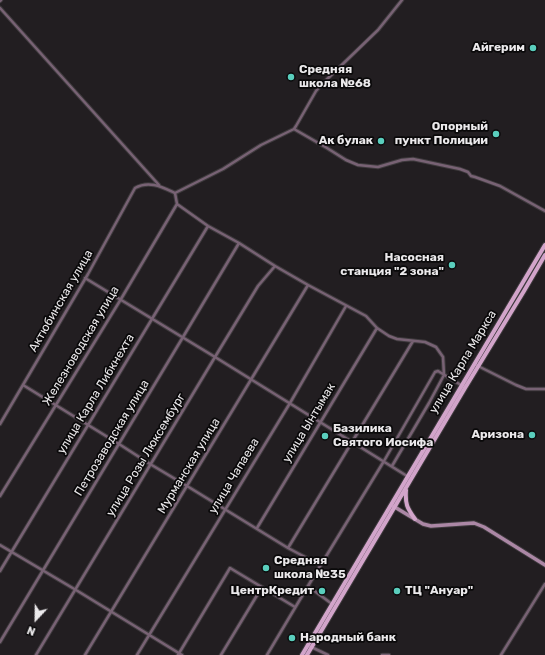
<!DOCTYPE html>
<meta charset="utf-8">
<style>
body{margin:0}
#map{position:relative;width:545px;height:655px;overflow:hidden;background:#221e21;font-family:Rubik,sans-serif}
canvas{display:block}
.north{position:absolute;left:16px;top:599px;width:40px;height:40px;-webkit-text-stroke:3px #0a090a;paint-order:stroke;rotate:202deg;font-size:11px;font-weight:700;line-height:16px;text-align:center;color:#ebe9eb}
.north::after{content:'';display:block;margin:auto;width:14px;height:18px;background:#ebe9eb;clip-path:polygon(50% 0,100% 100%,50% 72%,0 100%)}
</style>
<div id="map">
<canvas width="545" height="655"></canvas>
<div class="north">N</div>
</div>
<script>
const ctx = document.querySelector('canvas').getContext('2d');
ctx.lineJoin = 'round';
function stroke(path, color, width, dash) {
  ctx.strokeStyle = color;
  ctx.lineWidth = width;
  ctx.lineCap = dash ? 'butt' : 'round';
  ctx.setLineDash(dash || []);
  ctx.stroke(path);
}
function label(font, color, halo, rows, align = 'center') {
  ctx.font = font + ' Rubik,sans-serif';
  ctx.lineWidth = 3.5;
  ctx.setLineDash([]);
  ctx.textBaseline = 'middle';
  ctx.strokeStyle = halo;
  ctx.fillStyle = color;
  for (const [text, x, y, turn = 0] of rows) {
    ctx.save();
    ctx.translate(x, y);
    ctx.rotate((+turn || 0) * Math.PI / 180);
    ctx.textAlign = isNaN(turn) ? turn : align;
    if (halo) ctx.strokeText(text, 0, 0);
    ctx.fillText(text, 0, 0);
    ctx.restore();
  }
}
const street = new Path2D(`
 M 0,1 L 1,0
 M 0,8 L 159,185
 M 294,129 L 327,148 L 346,160 L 358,165 L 378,167 L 402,160 L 413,159 L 460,169 L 468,172 L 471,176 L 475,177 L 500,186 L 545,211
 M 175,193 L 223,169 L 261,145 L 294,129 L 296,126 L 316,91 L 321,85 L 378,30 L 402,0
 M 85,278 L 215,357 L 407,476
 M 474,364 L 516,385 L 526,389 L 545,389
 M 23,385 L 119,444 L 150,464 L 187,486 L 288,548 L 320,565
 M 0,424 L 88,274 L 135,188 C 149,180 162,187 175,193 L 177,204 L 208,226 L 239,243 L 275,266 L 308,285 L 366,316 L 377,328 L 389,336 L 397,339 L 425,342 L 436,347 L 443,357 L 444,375 L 429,403 L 392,466
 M 0,496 L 121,299 L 177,204
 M 257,528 L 377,328
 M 0,545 L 76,590 L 182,655
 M 288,548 L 413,341
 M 0,571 L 208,226
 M 308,586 L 332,604
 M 0,642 L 183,337 L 239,243
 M 307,645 L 328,655
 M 36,655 L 215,357 L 258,286 L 275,266
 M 85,655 L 308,285
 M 137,655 L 290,403 L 346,306
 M 178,655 L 230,568 L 295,607
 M 221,655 L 262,587
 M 267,655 L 308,586 L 384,461 L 435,372 L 438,371 L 461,385
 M 382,655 L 389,655
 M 501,655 L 545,584`);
const secondary = new Path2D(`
 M 393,506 L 423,524 L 431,526 L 474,523 L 484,527 L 545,565`);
const primary = new Path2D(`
 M 406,490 C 405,504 407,508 415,519
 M 302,655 L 545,245
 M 307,655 L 465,388 L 524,291 L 545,255`);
stroke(street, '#3e3a3d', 4.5);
stroke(secondary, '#3e3a3d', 5.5);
stroke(primary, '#3e3a3d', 6);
stroke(street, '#786274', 2.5);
stroke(secondary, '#ab87a5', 3.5);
stroke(primary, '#d2a4ca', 4);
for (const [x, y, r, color] of [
 [533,48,4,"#5acebd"],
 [291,77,4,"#5acebd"],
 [496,134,4,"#5acebd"],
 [381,141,4,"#5acebd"],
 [452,265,4,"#5acebd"],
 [532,435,4,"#5acebd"],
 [325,436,4,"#5acebd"],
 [266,568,4,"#5acebd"],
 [322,591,4,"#5acebd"],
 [397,591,4,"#5acebd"],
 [292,638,4,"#5acebd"]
]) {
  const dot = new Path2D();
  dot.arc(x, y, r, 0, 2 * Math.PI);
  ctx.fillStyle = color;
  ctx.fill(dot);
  stroke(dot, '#0a090a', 1.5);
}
label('bold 12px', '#ebe9eb', '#0a090a', [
 ["Айгерим",525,48],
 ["Средняя",299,70,"left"],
 ["школа №68",299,84,"left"],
 ["Опорный",488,127],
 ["пункт Полиции",488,141],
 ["Ак булак",373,141],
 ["Насосная",444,258],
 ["станция \"2 зона\"",444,272],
 ["Базилика",333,429,"left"],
 ["Святого Иосифа",333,443,"left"],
 ["Аризона",524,435],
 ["Средняя",274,561,"left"],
 ["школа №35",274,575,"left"],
 ["ЦентрКредит",314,591],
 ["ТЦ \"Ануар\"",405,591,"left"],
 ["Народный банк",300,638,"left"]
], 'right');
label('12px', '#ebe9eb', '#0a090a', [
 ["Актюбинская улица",61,301,-60],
 ["Железноводская улица",81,346,-59],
 ["улица Карла Маркса",463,362,-59],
 ["улица Карла Либкнехта",96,394,-59],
 ["улица Ынтымак",309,423,-59],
 ["Петрозаводская улица",112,438,-59],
 ["улица Розы Люксембург",146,455,-59],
 ["Мурманская улица",189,466,-59],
 ["улица Чапаева",234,476,-59]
]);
</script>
